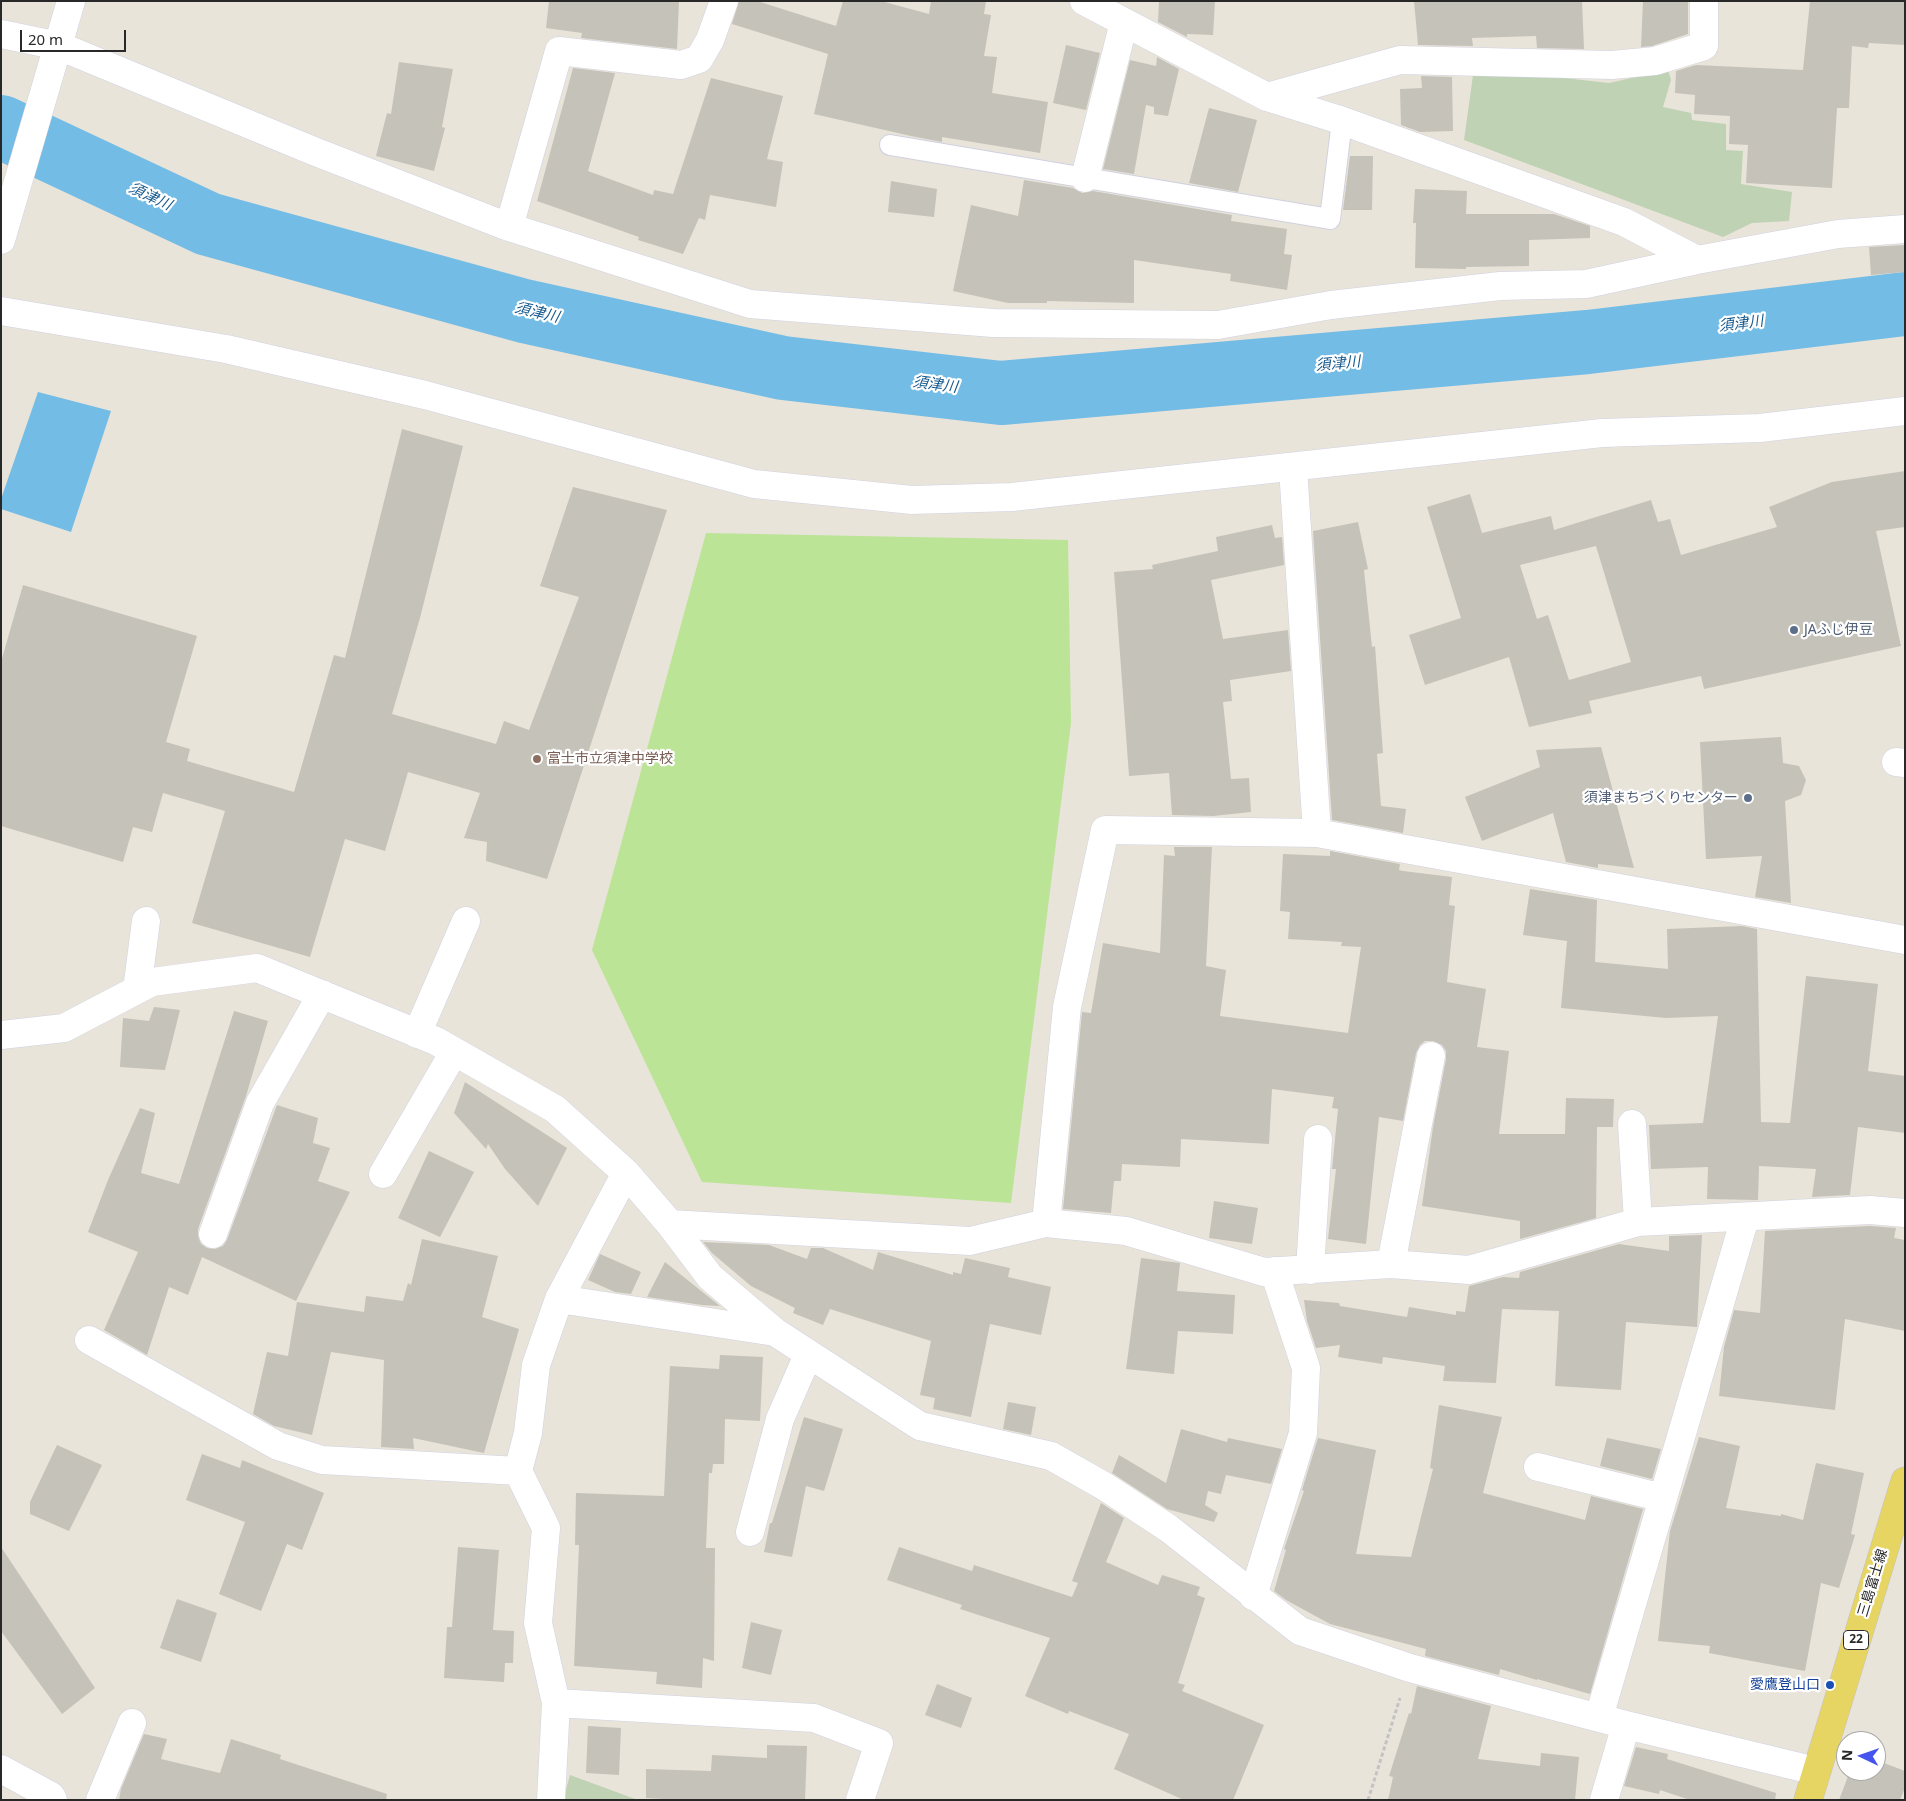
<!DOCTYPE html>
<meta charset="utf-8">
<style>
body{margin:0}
#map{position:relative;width:1906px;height:1801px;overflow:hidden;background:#e9e4da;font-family:"Noto Sans",sans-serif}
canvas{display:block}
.frame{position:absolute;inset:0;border:2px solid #282828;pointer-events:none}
.north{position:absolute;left:1836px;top:1731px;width:50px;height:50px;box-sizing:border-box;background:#fff;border:1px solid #a9a9a9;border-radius:50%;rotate:273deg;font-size:14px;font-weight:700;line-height:20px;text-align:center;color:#282828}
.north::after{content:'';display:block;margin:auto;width:18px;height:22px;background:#4454ed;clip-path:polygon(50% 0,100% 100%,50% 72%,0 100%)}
.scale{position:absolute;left:20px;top:30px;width:106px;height:22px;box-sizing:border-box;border:2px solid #282828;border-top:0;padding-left:6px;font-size:15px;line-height:18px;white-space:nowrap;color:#282828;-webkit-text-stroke:4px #fff;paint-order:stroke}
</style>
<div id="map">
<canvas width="1906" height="1801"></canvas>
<div class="frame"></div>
<div class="north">N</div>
<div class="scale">20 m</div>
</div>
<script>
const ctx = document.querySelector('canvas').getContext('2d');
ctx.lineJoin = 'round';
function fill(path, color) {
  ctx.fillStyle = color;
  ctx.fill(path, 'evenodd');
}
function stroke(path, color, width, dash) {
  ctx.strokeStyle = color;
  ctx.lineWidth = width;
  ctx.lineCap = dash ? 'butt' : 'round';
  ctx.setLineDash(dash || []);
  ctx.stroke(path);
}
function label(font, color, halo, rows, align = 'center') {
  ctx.font = font + ' "Noto Sans","Noto Sans JP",sans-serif';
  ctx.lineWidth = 4.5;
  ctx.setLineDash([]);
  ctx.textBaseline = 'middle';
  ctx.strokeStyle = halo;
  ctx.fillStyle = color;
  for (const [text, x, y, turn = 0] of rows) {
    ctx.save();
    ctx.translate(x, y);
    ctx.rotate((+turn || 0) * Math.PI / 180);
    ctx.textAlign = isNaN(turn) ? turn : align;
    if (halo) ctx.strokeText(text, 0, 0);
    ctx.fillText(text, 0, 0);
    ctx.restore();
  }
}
fill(new Path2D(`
 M 1474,68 L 1609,83 L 1668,70 L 1671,80 L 1663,107 L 1691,113 L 1692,120 L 1726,124 L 1726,150 L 1743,151 L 1741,184 L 1792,192 L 1789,221 L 1752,223 L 1723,237 L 1464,140 Z
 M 570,1775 L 638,1800 L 563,1800 Z`), '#bfd2b3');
fill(new Path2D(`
 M 706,533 L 1068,540 L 1071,723 L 1011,1203 L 702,1182 L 592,950 Z`), '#bbe496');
fill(new Path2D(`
 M 38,392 L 111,411 L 71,532 L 1,509 L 1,499 Z`), '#73bce5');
stroke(new Path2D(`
 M 1,127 L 208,224 L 524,311 L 783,368 L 1001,393 L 1588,342 L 1905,304`), '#73bce5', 64);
fill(new Path2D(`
 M 549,1 L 679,1 L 677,49 L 581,38 L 582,33 L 546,28 Z
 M 739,1 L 757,1 L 836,26 L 843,1 L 881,1 L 929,14 L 931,1 L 986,1 L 984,14 L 991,15 L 984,56 L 997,57 L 992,93 L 1048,102 L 1040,153 L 942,137 L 942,142 L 911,136 L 814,114 L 828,54 L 732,24 Z
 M 1159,1 L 1215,1 L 1213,35 L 1187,34 L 1187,37 L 1158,22 Z
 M 1414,1 L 1582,1 L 1584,49 L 1537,48 L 1536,36 L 1472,38 L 1473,46 L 1418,45 Z
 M 1643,1 L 1688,1 L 1688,34 L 1652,46 L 1641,47 Z
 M 1810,1 L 1905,1 L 1905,45 L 1869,43 L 1868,48 L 1852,46 L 1849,108 L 1837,108 L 1832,188 L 1746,183 L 1748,145 L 1729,144 L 1730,116 L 1694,114 L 1695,95 L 1675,93 L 1676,71 L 1696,65 L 1803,70 Z
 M 1066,45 L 1100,53 L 1086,110 L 1053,103 Z
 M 1157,57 L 1179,69 L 1168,116 L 1154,114 L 1154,107 L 1146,105 L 1134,174 L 1103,169 L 1130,60 L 1156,66 Z
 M 399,62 L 453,69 L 442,127 L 445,128 L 434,171 L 376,156 L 387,113 L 391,114 Z
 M 573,68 L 615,73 L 588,171 L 653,195 L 654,190 L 673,194 L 711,78 L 783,96 L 767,159 L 783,162 L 776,207 L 710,195 L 705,220 L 699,218 L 683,254 L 638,240 L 639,237 L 537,201 Z
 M 1421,76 L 1452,77 L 1453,131 L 1420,132 L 1401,125 L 1400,89 L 1422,88 Z
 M 1209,108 L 1257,120 L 1238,192 L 1189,183 Z
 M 1350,156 L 1373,156 L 1372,210 L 1343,210 Z
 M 1024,180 L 1073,188 L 1082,193 L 1093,191 L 1232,215 L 1231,221 L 1287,229 L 1284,254 L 1292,255 L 1287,290 L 1230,281 L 1231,274 L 1134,260 L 1134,303 L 1047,301 L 1047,303 L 1008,303 L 953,291 L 971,205 L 1018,216 Z
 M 891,181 L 937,189 L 934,217 L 888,212 Z
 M 1415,189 L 1467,191 L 1466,214 L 1554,214 L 1590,226 L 1590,238 L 1529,240 L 1529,266 L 1466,267 L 1466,269 L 1415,268 L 1416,223 L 1413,223 Z
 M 1905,245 L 1905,272 L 1871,275 L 1869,247 Z
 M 402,429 L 463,446 L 420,618 L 392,714 L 496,744 L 504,721 L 529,730 L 579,597 L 540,586 L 573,487 L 667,510 L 547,879 L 486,861 L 487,842 L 464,838 L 480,793 L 408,772 L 385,851 L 345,839 L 310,957 L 192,923 L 225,811 L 163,793 L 152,832 L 133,827 L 123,862 L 1,826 L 1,662 L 23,585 L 197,636 L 166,742 L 190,749 L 187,761 L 294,792 L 334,655 L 345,658 Z
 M 1905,471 L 1905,527 L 1876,531 L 1901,646 L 1704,689 L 1701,676 L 1589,701 L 1592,713 L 1529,727 L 1509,657 L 1425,685 L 1409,635 L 1461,618 L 1427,507 L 1470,494 L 1482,533 L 1551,516 L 1554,530 L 1651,500 L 1658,522 L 1670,519 L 1681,555 L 1777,527 L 1769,507 L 1832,482 ZM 1596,546 L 1631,662 L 1569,680 L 1548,615 L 1537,619 L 1520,565 Z
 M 1358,522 L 1368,569 L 1364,570 L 1372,647 L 1375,646 L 1383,753 L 1377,754 L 1381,806 L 1406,809 L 1403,833 L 1332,820 L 1313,531 Z
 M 1272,525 L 1275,538 L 1282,537 L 1284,565 L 1211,580 L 1223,639 L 1288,630 L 1291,671 L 1230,680 L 1232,701 L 1223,702 L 1231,779 L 1249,778 L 1251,812 L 1213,816 L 1172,815 L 1169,773 L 1129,776 L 1114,572 L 1153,569 L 1152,565 L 1218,551 L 1216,537 Z
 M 1781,737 L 1783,763 L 1799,766 L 1806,780 L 1801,795 L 1785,801 L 1791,903 L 1755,897 L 1762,856 L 1706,859 L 1700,742 Z
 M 1601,747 L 1634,868 L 1598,864 L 1598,868 L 1566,862 L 1553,813 L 1482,841 L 1465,797 L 1540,767 L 1536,750 Z
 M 1174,847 L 1212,847 L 1206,966 L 1226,970 L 1220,1016 L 1348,1033 L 1361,947 L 1341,946 L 1342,942 L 1288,939 L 1290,912 L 1280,911 L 1283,854 L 1330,856 L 1330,851 L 1400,864 L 1399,870 L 1403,871 L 1452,877 L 1449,905 L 1455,906 L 1447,982 L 1486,989 L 1477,1047 L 1509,1051 L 1499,1134 L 1565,1134 L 1566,1098 L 1614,1099 L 1613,1127 L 1597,1127 L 1596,1218 L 1520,1239 L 1520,1221 L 1422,1206 L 1433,1127 L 1446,1059 L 1446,1051 L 1442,1045 L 1433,1041 L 1425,1041 L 1420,1045 L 1416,1053 L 1403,1121 L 1379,1117 L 1366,1244 L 1328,1239 L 1336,1169 L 1332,1169 L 1338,1109 L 1332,1108 L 1334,1097 L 1272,1089 L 1269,1144 L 1181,1139 L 1180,1167 L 1122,1164 L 1121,1181 L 1114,1181 L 1111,1213 L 1063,1209 L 1082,1012 L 1091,1013 L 1103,943 L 1160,953 L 1164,855 L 1175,856 Z
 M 1530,889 L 1597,900 L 1595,962 L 1668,969 L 1667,929 L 1742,926 L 1757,929 L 1761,1122 L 1790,1123 L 1806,976 L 1878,984 L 1868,1071 L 1905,1076 L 1905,1133 L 1858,1127 L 1850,1195 L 1812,1197 L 1816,1169 L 1759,1166 L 1758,1200 L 1707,1199 L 1708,1167 L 1651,1169 L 1649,1125 L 1703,1123 L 1718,1016 L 1666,1018 L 1561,1008 L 1567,941 L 1523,935 Z
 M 154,1007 L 180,1010 L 165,1070 L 120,1067 L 123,1018 L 149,1021 Z
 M 234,1011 L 268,1021 L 246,1096 L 198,1229 L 198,1236 L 201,1244 L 207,1248 L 215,1249 L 223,1246 L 227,1240 L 277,1105 L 318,1118 L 313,1143 L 330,1148 L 318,1181 L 350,1192 L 296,1301 L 202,1257 L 188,1295 L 169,1287 L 147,1355 L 104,1330 L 138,1252 L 88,1232 L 108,1180 L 140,1108 L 155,1113 L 141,1173 L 179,1184 Z
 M 465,1082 L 567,1148 L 538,1206 L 505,1169 L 488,1144 L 486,1149 L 454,1113 Z
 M 429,1151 L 474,1172 L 440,1237 L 398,1218 Z
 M 1214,1201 L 1258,1208 L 1252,1244 L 1209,1238 Z
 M 1870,1226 L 1896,1228 L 1894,1238 L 1905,1240 L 1905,1331 L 1845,1319 L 1835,1410 L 1719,1396 L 1724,1347 L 1734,1310 L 1760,1313 L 1765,1231 Z
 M 1702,1235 L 1697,1327 L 1626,1322 L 1621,1390 L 1555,1386 L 1559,1311 L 1502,1309 L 1496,1383 L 1443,1381 L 1445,1366 L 1383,1357 L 1382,1364 L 1338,1357 L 1340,1345 L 1316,1348 L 1307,1321 L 1304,1300 L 1339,1303 L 1340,1306 L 1407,1317 L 1409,1307 L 1456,1315 L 1456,1311 L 1465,1312 L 1469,1286 L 1503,1277 L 1519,1278 L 1520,1272 L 1619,1244 L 1669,1251 L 1669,1236 Z
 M 422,1239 L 498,1256 L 482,1317 L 519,1329 L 484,1453 L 413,1438 L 414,1449 L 381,1447 L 384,1360 L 331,1352 L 312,1435 L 274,1426 L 253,1414 L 267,1352 L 288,1356 L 297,1302 L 364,1312 L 366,1296 L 403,1301 L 408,1283 L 411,1285 Z
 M 703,1242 L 769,1245 L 807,1259 L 811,1248 L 823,1248 L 873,1270 L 878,1252 L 953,1275 L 953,1272 L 961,1274 L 965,1258 L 1010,1268 L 1008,1277 L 1051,1287 L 1041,1335 L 990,1324 L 971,1417 L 933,1409 L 935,1398 L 920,1395 L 931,1341 L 830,1309 L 823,1325 L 793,1313 L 795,1308 L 751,1286 L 712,1253 Z
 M 600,1254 L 641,1272 L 631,1294 L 615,1292 L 588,1280 Z
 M 1141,1258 L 1180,1263 L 1177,1291 L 1235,1295 L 1233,1334 L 1178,1331 L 1174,1374 L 1126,1369 Z
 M 665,1262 L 720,1306 L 702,1305 L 647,1297 Z
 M 720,1355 L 763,1357 L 760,1421 L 725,1419 L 724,1464 L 713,1464 L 712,1473 L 709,1473 L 706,1548 L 715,1548 L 714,1661 L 703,1658 L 702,1688 L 656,1684 L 657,1672 L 574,1666 L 579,1545 L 575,1545 L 576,1493 L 664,1496 L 670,1366 L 719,1369 Z
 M 1008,1402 L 1036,1407 L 1031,1435 L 1003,1429 Z
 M 1439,1405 L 1502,1417 L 1483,1493 L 1585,1520 L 1591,1496 L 1643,1509 L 1590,1694 L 1537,1679 L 1537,1680 L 1500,1669 L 1499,1675 L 1425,1656 L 1426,1649 L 1330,1624 L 1286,1600 L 1274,1591 L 1286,1550 L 1284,1549 L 1304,1491 L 1302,1490 L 1318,1438 L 1376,1450 L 1356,1554 L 1411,1557 L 1433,1469 L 1430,1468 Z
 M 804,1417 L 843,1429 L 824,1491 L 806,1486 L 792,1557 L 764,1552 L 770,1523 L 772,1523 Z
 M 1181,1429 L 1227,1442 L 1228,1438 L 1282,1449 L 1271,1484 L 1226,1475 L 1221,1494 L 1208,1491 L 1205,1505 L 1218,1513 L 1214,1522 L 1167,1509 L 1112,1473 L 1119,1455 L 1166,1483 Z
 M 1699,1437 L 1740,1446 L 1726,1508 L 1781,1516 L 1781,1514 L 1803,1520 L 1816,1463 L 1864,1473 L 1851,1534 L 1855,1535 L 1839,1588 L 1821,1583 L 1805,1671 L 1709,1653 L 1710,1646 L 1658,1641 L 1670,1531 Z
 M 1607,1438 L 1661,1449 L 1652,1479 L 1600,1466 Z
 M 57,1445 L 102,1465 L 69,1531 L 30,1514 L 30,1502 Z
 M 202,1454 L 240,1468 L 242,1460 L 324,1493 L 302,1550 L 287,1544 L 261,1611 L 219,1594 L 245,1522 L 186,1500 Z
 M 1101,1503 L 1124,1518 L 1106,1562 L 1158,1585 L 1162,1575 L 1200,1587 L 1197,1595 L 1205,1598 L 1178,1683 L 1185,1685 L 1182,1691 L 1264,1725 L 1233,1800 L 1184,1800 L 1114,1769 L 1129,1734 L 1069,1711 L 1068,1714 L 1025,1696 L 1050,1638 L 960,1609 L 962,1605 L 887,1580 L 899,1547 L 972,1571 L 974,1565 L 1072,1597 L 1078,1583 L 1072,1581 Z
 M 1,1547 L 95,1688 L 62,1714 L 1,1631 Z
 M 458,1547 L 499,1550 L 493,1630 L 514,1631 L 513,1663 L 505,1663 L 504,1682 L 444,1678 L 447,1627 L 452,1627 Z
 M 177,1599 L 217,1613 L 201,1662 L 160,1648 Z
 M 751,1622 L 782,1630 L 771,1675 L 742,1668 Z
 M 937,1684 L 972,1698 L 961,1728 L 925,1715 Z
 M 1417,1686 L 1491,1706 L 1478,1759 L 1540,1766 L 1541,1753 L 1579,1757 L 1575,1800 L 1388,1800 L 1393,1777 L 1389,1776 L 1409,1713 L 1411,1714 Z
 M 588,1726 L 621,1728 L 619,1775 L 586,1773 Z
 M 144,1734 L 167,1739 L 161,1759 L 220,1773 L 231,1739 L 281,1755 L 280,1759 L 387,1794 L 386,1800 L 119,1800 L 121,1789 Z
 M 767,1745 L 807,1746 L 805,1800 L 681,1800 L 646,1798 L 646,1769 L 711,1771 L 712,1755 L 767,1758 Z
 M 1636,1747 L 1668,1754 L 1667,1759 L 1776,1793 L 1775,1800 L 1690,1800 L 1660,1790 L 1659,1794 L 1624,1786 Z
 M 1876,1760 L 1905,1771 L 1905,1788 L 1900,1800 L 1839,1800 L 1850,1771 L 1876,1771 Z`), '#c5c2b9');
const service = new Path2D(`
 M 890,145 L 1330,219 L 1342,121`);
const minor = new Path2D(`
 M 1084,1 L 1267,97 L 1337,119 L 1624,222 L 1697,260
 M 1,34 L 59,46 L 316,152 L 506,226 L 750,304 L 993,323 L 1218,325 L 1331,305 L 1500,286 L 1586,284 L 1697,260 L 1838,234 L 1905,229
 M 1267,97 L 1400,60 L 1612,65 L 1655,61 L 1704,46 L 1704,1
 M 1085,178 L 1124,22
 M 509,227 L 559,51 L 681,65 L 699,59 L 710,40 L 724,1
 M 1,240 L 71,1
 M 1293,468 L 1317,833
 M 1896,762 L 1905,763
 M 137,990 L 146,921
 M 417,1034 L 466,921
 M 1,1035 L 64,1028 L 152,982 L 257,968 L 436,1041 L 555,1109 L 626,1173 L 670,1224 L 710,1277 L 775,1332 L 920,1426 L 1051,1456 L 1104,1486 L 1168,1528 L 1300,1631 L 1410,1668 L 1626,1725 L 1816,1771
 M 1632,1124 L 1638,1222
 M 383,1174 L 454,1052
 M 1046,1223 L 1067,1007 L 1105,830 L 1317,833 L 1905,940
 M 670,1224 L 970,1241 L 1046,1223 L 1126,1231 L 1264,1272 L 1391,1264 L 1469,1270 L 1638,1222 L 1870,1210 L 1905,1213
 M 213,1234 L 260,1103 L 322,994
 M 1391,1264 L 1431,1056
 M 1310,1270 L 1318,1139
 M 559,1299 L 775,1332
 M 89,1340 L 278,1446 L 322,1460 L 518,1471
 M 1538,1467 L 1663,1498
 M 750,1532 L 780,1419 L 808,1355
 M 1253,1596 L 1303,1433 L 1306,1368 L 1274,1271
 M 556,1703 L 814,1718 L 879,1743 L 860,1800
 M 1599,1717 L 1745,1218
 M 1,1769 L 51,1796 L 53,1800
 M 100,1800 L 132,1723
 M 551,1800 L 556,1703 L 538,1623 L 546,1528 L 518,1471 L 528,1433 L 536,1365 L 559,1299 L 626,1173
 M 1604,1800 L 1626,1725`);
const tertiary = new Path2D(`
 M 1,311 L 226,349 L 425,395 L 754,484 L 912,500 L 1012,497 L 1602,433 L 1760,428 L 1905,411`);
const primary = new Path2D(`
 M 1808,1800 L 1905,1481`);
stroke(service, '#d0d1e0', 22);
stroke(minor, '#d0d1e0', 29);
stroke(tertiary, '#d0d1e0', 29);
stroke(primary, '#c3c3c3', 29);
stroke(new Path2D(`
 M 1368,1800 L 1400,1698`), '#c3c3c3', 3, [4, 2.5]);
stroke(service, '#fff', 20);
stroke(minor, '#fff', 28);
stroke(tertiary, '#fff', 28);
stroke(primary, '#e6d463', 28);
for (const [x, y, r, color] of [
 [1794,630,5,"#5c6f8a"],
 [537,759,5,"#8d6e63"],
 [1748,798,5,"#5c6f8a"],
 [1830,1685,5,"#1a4fb4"]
]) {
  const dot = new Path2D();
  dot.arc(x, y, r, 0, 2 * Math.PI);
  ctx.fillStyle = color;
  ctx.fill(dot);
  stroke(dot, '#fff', 2);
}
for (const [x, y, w] of [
 [1856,1640,25]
]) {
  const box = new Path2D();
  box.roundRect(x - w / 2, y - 9.5, w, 19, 4);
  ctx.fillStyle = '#fff';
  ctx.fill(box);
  stroke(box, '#282828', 1);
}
label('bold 12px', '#282828', null, [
 ["22",1856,1640]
]);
label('14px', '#4e5e75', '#fff', [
 ["JAふじ伊豆",1804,630],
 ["須津まちづくりセンター",1738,798,"right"]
], 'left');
label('14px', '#785e54', '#fff', [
 ["富士市立須津中学校",547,759]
], 'left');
label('14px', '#282828', '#fff', [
 ["三島富士線",1873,1583,-73]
]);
label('14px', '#164399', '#fff', [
 ["愛鷹登山口",1820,1685]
], 'right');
label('italic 15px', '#16598e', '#fff', [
 ["須津川",150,197,25],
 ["須津川",537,313,13],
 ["須津川",1741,324,-7],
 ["須津川",1338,364,-5],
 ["須津川",935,385,7]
]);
</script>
